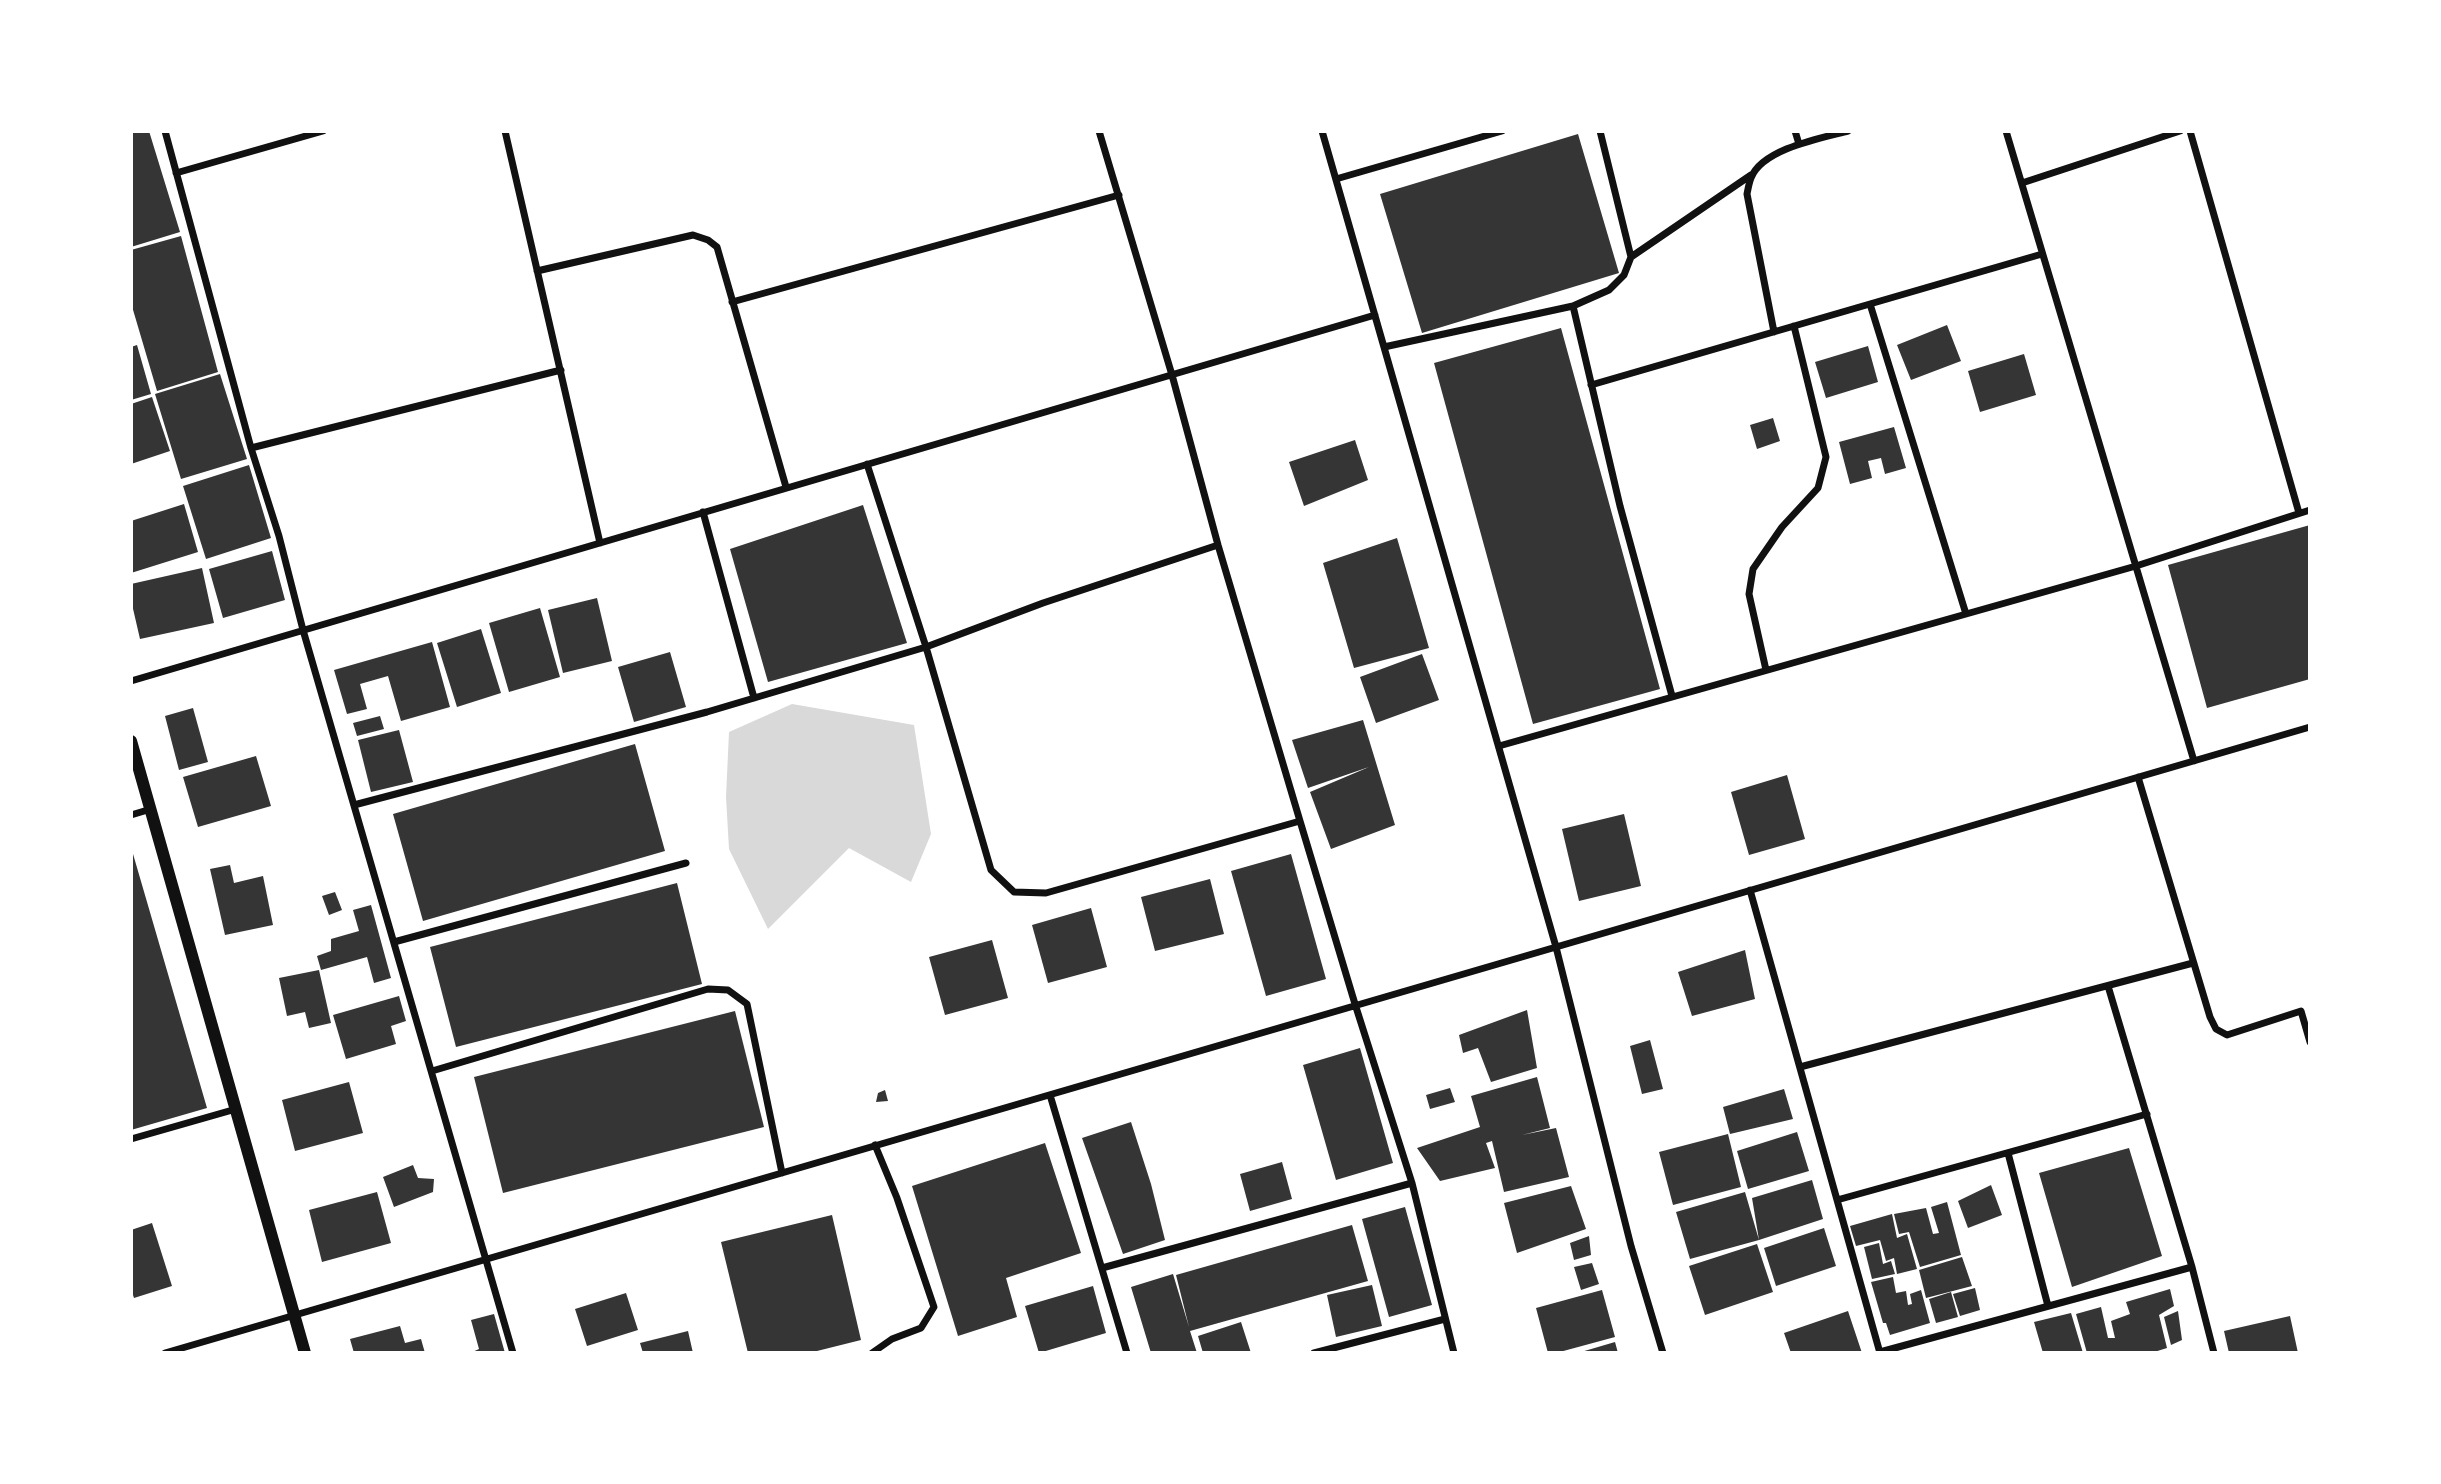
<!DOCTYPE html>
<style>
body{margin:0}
#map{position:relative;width:2441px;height:1484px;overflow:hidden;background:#fff;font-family:Lora,serif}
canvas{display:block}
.frame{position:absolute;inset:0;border:133px solid #fff;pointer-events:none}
</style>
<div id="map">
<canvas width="2441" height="1484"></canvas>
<div class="frame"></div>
</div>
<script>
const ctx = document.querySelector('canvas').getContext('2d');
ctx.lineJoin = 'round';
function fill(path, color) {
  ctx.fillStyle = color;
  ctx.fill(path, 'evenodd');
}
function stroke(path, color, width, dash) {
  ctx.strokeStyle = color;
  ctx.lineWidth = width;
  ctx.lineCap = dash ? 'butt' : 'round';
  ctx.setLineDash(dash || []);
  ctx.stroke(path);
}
fill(new Path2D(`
 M 792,704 L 914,725 L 931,834 L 911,882 L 849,848 L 768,929 L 729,849 L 726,797 L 729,732 Z`), '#d9d9d9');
fill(new Path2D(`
 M 131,131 L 149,131 L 180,232 L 131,247 Z
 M 1578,134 L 1619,273 L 1422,333 L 1380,194 Z
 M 181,236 L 218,372 L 157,391 L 131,303 L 131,250 Z
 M 1947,325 L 1961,361 L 1911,380 L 1897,345 Z
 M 1561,328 L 1660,689 L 1533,724 L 1434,363 Z
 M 137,345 L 151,394 L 131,400 L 131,347 Z
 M 1868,346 L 1878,382 L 1826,398 L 1815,362 Z
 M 2024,354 L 2036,395 L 1980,412 L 1968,371 Z
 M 220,374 L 247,459 L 181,479 L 155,394 Z
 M 152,397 L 170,451 L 131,464 L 131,404 Z
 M 1773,418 L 1780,441 L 1757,449 L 1750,425 Z
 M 1894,427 L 1906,468 L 1885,474 L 1881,458 L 1868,461 L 1872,478 L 1850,484 L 1839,442 Z
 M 1355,440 L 1368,480 L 1304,506 L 1289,462 Z
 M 249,465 L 271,538 L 206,559 L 183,486 Z
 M 184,504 L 198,552 L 131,573 L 131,521 Z
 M 863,505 L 907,643 L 768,682 L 730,549 Z
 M 2310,525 L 2310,679 L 2207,708 L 2168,565 Z
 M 1397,538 L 1429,648 L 1354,668 L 1323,563 Z
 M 272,551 L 285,600 L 223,618 L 209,569 Z
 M 202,568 L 214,623 L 140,639 L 131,600 L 131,584 Z
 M 597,598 L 612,661 L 563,673 L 548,610 Z
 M 540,608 L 560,677 L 509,692 L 489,623 Z
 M 481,629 L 501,693 L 457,707 L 437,643 Z
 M 432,642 L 450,707 L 401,721 L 388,676 L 360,684 L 367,709 L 347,714 L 334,670 Z
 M 670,652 L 686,707 L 634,722 L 618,667 Z
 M 1422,654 L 1439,700 L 1376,723 L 1360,677 Z
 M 193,708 L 208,762 L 179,770 L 165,716 Z
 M 380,716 L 384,729 L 357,736 L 353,723 Z
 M 1363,720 L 1395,825 L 1331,849 L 1310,792 L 1369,767 L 1308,788 L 1292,740 Z
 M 399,730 L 413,782 L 371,792 L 358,740 Z
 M 635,744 L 665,851 L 423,921 L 393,814 Z
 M 256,756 L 271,806 L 198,827 L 183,777 Z
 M 1787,775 L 1805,839 L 1749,855 L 1731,792 Z
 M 1624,814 L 1641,886 L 1579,901 L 1562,829 Z
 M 131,847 L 207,1108 L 131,1130 Z
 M 1291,854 L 1326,979 L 1266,996 L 1231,871 Z
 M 230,865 L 234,883 L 263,876 L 273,925 L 225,935 L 210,869 Z
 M 1210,879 L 1224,934 L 1155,951 L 1141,897 Z
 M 677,883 L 702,984 L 456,1047 L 430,947 Z
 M 335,892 L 342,910 L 329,915 L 322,896 Z
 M 371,905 L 391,978 L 374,983 L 367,957 L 321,970 L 317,956 L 331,951 L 331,939 L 359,931 L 353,910 Z
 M 1091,908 L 1107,967 L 1048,983 L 1032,925 Z
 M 992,940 L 1008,998 L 945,1015 L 929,957 Z
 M 1745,950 L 1755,999 L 1692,1016 L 1678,972 Z
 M 319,970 L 331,1023 L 309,1028 L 305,1012 L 287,1016 L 279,978 Z
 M 399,996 L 406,1021 L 391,1026 L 396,1044 L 346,1059 L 333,1015 Z
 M 1527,1010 L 1537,1068 L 1491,1082 L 1478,1048 L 1463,1053 L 1459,1035 Z
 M 735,1011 L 764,1127 L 503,1193 L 474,1077 Z
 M 1650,1040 L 1663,1089 L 1642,1094 L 1630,1046 Z
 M 1360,1048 L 1393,1163 L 1336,1180 L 1303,1065 Z
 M 1537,1077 L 1550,1128 L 1522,1135 L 1556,1128 L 1569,1177 L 1504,1192 L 1492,1141 L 1486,1143 L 1495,1168 L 1440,1181 L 1417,1148 L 1480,1127 L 1471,1096 Z
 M 349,1082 L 363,1133 L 295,1151 L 282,1100 Z
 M 1450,1088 L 1455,1102 L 1430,1109 L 1426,1095 Z
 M 1784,1089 L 1793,1119 L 1730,1134 L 1723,1107 Z
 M 885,1090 L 888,1101 L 876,1102 L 878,1093 Z
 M 1131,1122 L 1151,1184 L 1165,1240 L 1123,1254 L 1082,1138 Z
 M 1797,1132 L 1809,1171 L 1748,1189 L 1737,1151 Z
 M 1728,1134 L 1741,1187 L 1673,1205 L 1659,1152 Z
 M 1045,1143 L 1081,1253 L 1006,1278 L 1017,1317 L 958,1336 L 912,1186 Z
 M 2129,1148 L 2162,1256 L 2072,1287 L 2039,1173 Z
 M 1282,1162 L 1292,1199 L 1250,1211 L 1240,1174 Z
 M 413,1165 L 418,1178 L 434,1179 L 433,1192 L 394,1207 L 383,1177 Z
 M 1812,1180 L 1823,1219 L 1759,1240 L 1690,1259 L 1676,1212 L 1745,1192 L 1759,1240 L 1752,1198 Z
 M 1991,1185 L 2002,1215 L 1968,1228 L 1958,1201 Z
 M 1571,1186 L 1586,1229 L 1517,1253 L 1504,1203 Z
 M 377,1192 L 391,1243 L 322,1262 L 309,1210 Z
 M 1947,1202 L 1961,1255 L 1920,1267 L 1909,1232 L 1899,1234 L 1894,1214 L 1926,1208 L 1933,1234 L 1939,1233 L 1931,1207 Z
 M 1405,1207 L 1432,1305 L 1389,1317 L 1362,1219 Z
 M 1892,1214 L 1897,1238 L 1907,1234 L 1917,1269 L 1897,1274 L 1894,1258 L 1886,1261 L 1880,1240 L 1856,1246 L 1850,1226 Z
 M 832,1215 L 861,1340 L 809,1353 L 748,1353 L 721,1242 Z
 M 152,1223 L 172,1286 L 134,1298 L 131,1289 L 131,1230 Z
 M 1352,1225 L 1368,1281 L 1190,1331 L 1197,1353 L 1151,1353 L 1131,1287 L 1173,1274 L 1189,1327 L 1176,1275 Z
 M 1824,1228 L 1836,1266 L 1776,1286 L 1764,1248 Z
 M 1589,1236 L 1591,1255 L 1574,1260 L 1570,1243 Z
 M 1879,1243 L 1883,1264 L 1891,1261 L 1895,1274 L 1872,1279 L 1864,1247 Z
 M 1757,1244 L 1773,1292 L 1705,1315 L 1689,1266 Z
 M 1962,1257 L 1972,1286 L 1926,1298 L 1919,1270 Z
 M 1592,1263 L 1599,1284 L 1581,1290 L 1574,1267 Z
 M 1893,1277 L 1896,1293 L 1906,1291 L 1908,1305 L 1912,1304 L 1910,1294 L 1921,1290 L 1930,1323 L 1890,1335 L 1886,1323 L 1883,1323 L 1871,1282 Z
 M 1372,1285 L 1382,1326 L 1336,1337 L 1327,1295 Z
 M 1093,1286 L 1106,1333 L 1039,1353 L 1025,1306 Z
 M 1975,1288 L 1980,1310 L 1960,1316 L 1953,1294 Z
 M 2170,1289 L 2174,1306 L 2159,1315 L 2167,1348 L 2151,1353 L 2087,1353 L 2076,1314 L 2101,1307 L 2108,1338 L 2115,1338 L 2111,1321 L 2130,1314 L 2126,1302 Z
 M 1602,1290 L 1615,1337 L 1556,1353 L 1548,1353 L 1536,1308 Z
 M 1951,1292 L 1958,1317 L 1936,1323 L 1929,1299 Z
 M 626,1293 L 638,1330 L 587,1346 L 575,1309 Z
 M 1848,1311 L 1862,1353 L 1791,1353 L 1784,1333 Z
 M 2178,1311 L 2182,1340 L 2171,1345 L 2164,1317 Z
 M 2071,1313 L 2083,1353 L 2043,1353 L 2034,1322 Z
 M 494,1314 L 505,1353 L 470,1353 L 479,1349 L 471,1320 Z
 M 2290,1316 L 2298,1353 L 2229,1353 L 2224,1331 Z
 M 1241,1322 L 1251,1353 L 1203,1353 L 1198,1336 Z
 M 400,1326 L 405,1343 L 421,1339 L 425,1353 L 354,1353 L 350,1339 Z
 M 688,1331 L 693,1353 L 643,1353 L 640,1343 Z
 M 1615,1342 L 1618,1353 L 1581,1353 L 1581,1352 Z`), '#353535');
stroke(new Path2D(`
 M 165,131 L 251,448 L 279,536 L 303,630 L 513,1353
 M 505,131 L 600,543
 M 1099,131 L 1172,375 L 1218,545 L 1300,821 L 1355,1004 L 1412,1183 L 1454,1353
 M 1322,131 L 1556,947 L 1631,1246 L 1663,1353
 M 1795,131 L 1799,144
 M 2006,131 L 2194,761
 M 2190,131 L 2299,513
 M 176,173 L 323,131
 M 1336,179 L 1502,131
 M 2022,183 L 2180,131
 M 1631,257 L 1751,175
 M 537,271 L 693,235 L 708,240 L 717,247 L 786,487
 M 732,302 L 1119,195
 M 1870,304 L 1966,614
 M 1573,306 L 1620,506 L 1672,696
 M 1774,332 L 1747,194 C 1748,189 1749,183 1751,178 C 1762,149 1821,138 1848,131
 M 1384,347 L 1573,306 L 1609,290 L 1624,275 L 1631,257 L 1600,131
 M 1591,385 L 2042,254
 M 251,448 L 561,370
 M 867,464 L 926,647 L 991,870 L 1014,892 L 1046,893 L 1300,821
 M 703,512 L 754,698
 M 1766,670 L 1749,594 L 1753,569 L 1782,527 L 1818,488 L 1826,457 L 1794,326
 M 131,681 L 1375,315
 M 1499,746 L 2136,566 L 2310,510
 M 2138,777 L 2210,1017 L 2216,1029 L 2227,1035 L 2301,1011 L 2310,1042
 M 354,805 L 707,712 L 926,647 L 1043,603 L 1218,545
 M 131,815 L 151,809
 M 1750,890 L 1880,1353
 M 394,942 L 686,863
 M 2108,986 L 2192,1267 L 2214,1353
 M 1800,1067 L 2193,963
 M 432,1071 L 708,989 L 728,990 L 747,1004 L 782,1173
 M 1050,1095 L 1127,1353
 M 131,1139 L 236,1109
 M 2008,1153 L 2048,1306
 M 1837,1200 L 2147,1114
 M 1102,1268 L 1412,1183
 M 1880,1352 L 2192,1267
 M 165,1353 L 2310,727
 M 872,1353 L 892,1339 L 921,1328 L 934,1307 L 897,1198 L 875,1145
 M 1314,1353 L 1445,1319`), '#111', 7);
stroke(new Path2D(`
 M 131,741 L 305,1353`), '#111', 12);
</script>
